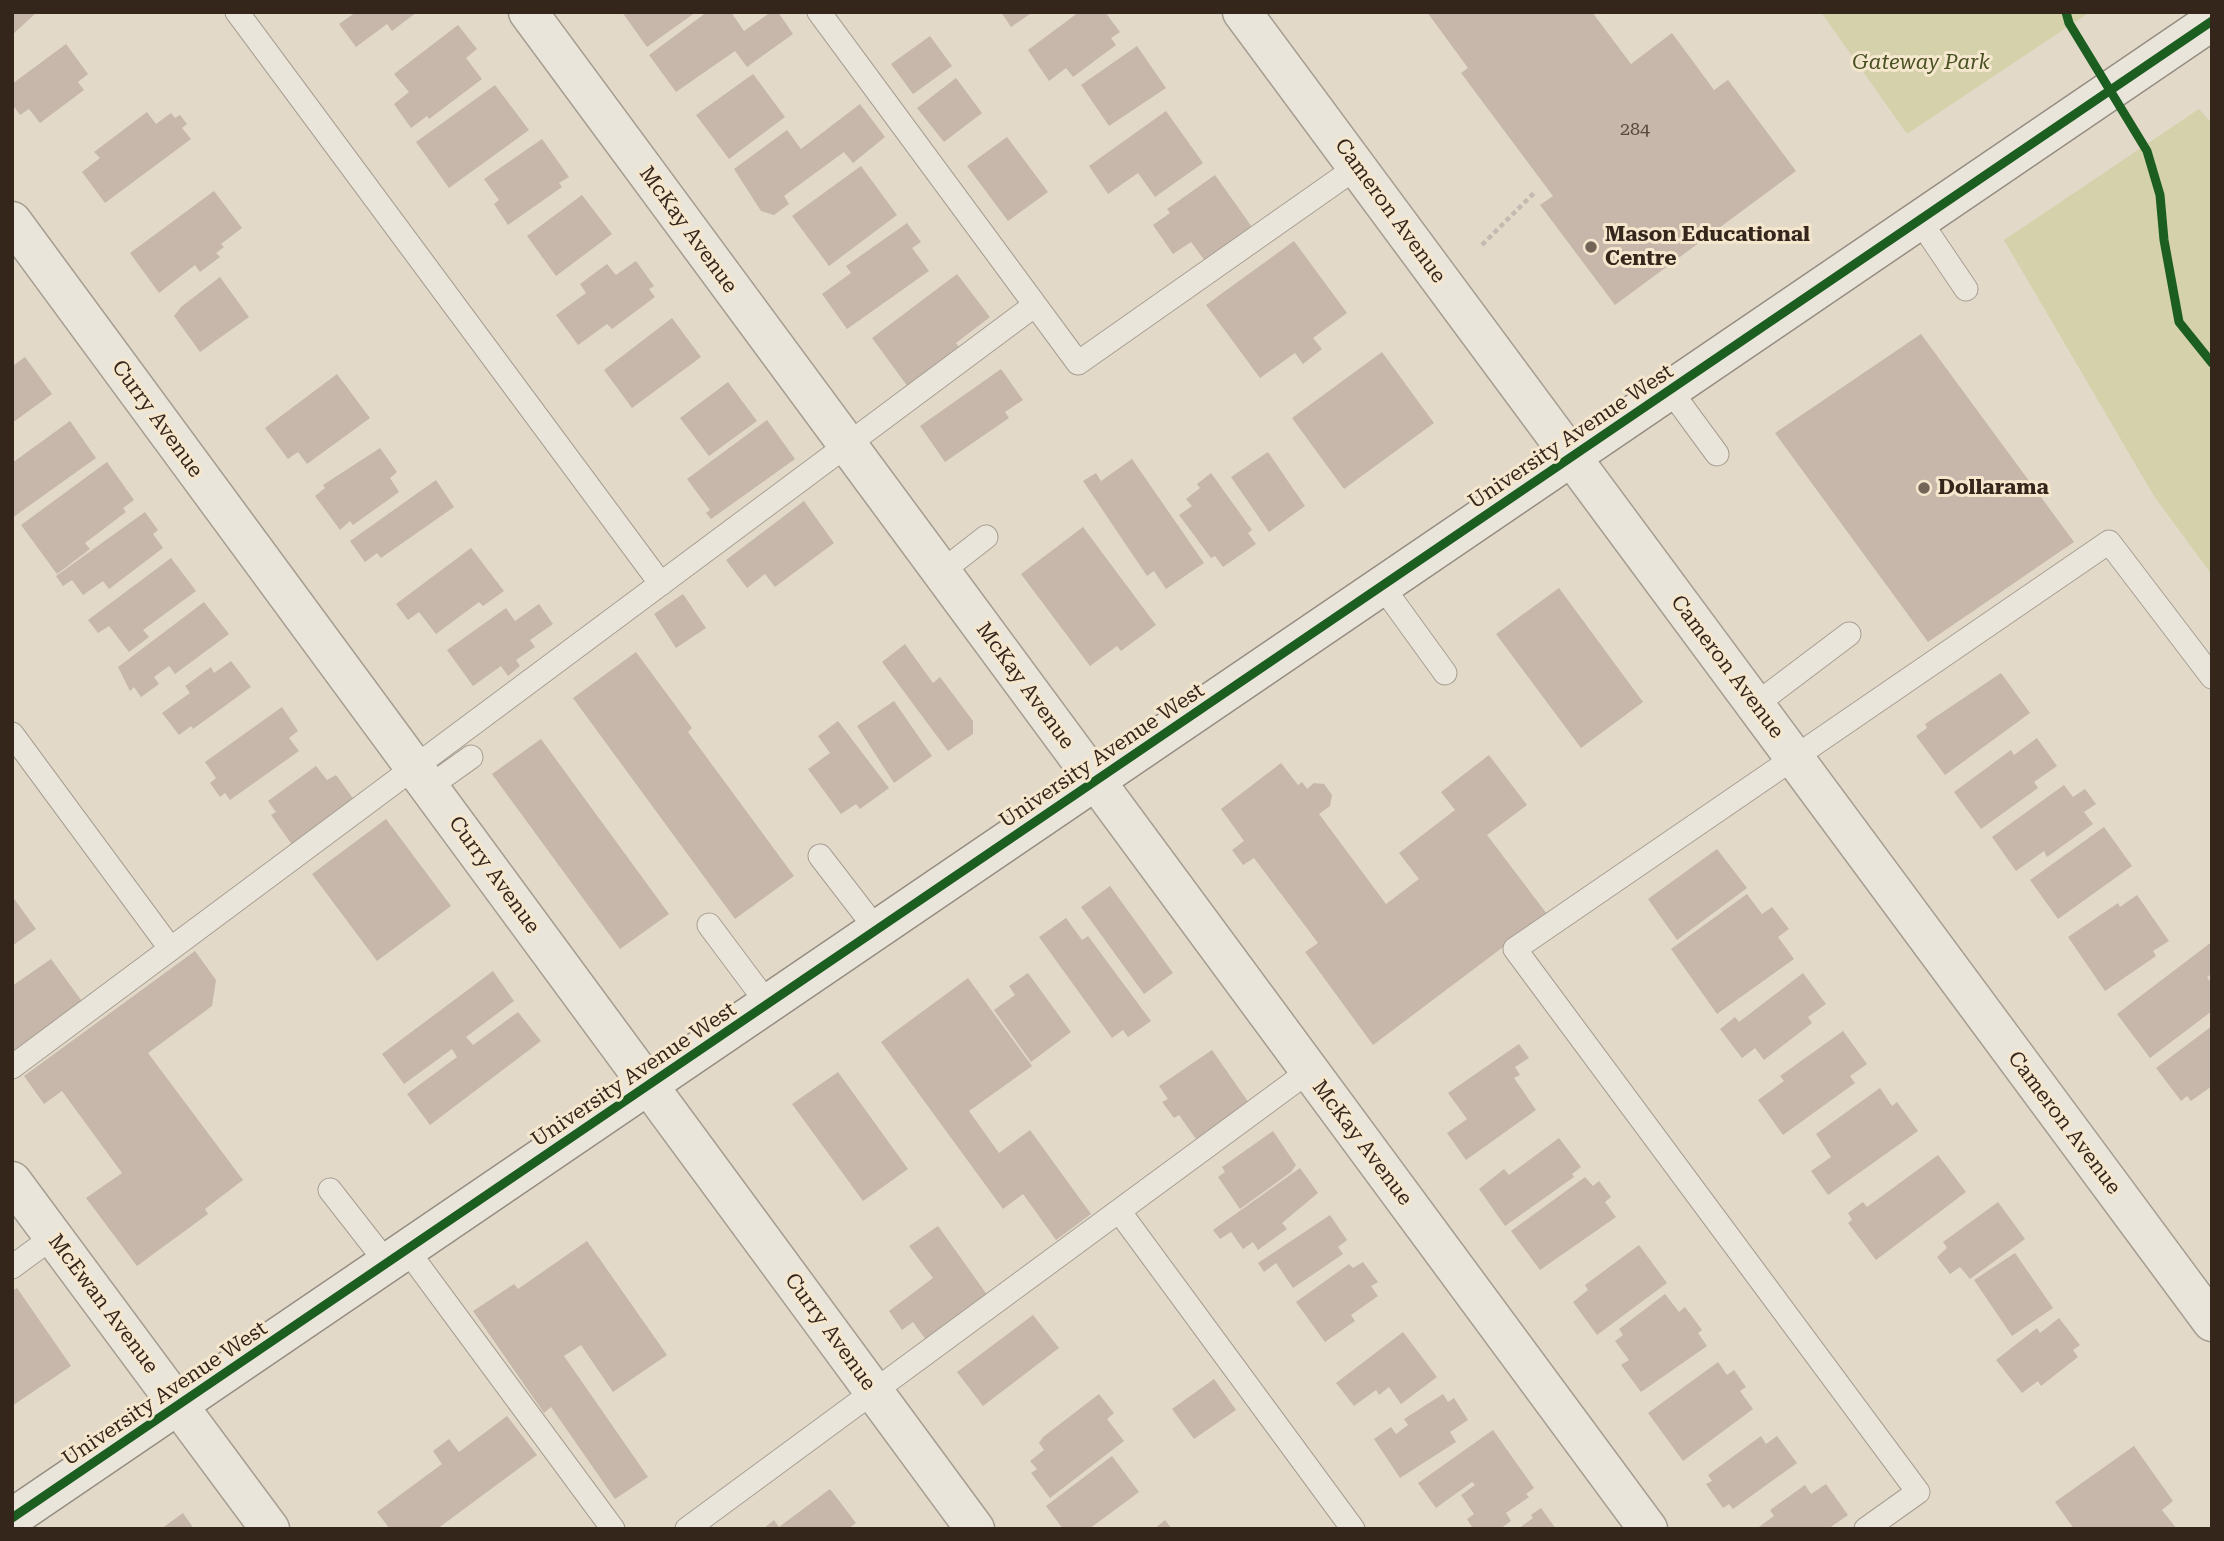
<!DOCTYPE html>
<style>
body{margin:0}
#map{position:relative;width:2224px;height:1541px;overflow:hidden;background:#e2d9c8;font-family:"Roboto Serif",serif}
canvas{display:block}
.frame{position:absolute;inset:0;border:14px solid #35261c;pointer-events:none}
</style>
<div id="map">
<canvas width="2224" height="1541"></canvas>
<div class="frame"></div>
</div>
<script>
const ctx = document.querySelector('canvas').getContext('2d');
ctx.lineJoin = 'round';
function fill(path, color) {
  ctx.fillStyle = color;
  ctx.fill(path, 'evenodd');
}
function stroke(path, color, width, dash) {
  ctx.strokeStyle = color;
  ctx.lineWidth = width;
  ctx.lineCap = dash ? 'butt' : 'round';
  ctx.setLineDash(dash || []);
  ctx.stroke(path);
}
function label(font, color, halo, rows, align = 'center') {
  ctx.font = font + ' "Roboto Serif",serif';
  ctx.lineWidth = 6;
  ctx.setLineDash([]);
  ctx.textBaseline = 'middle';
  ctx.strokeStyle = halo;
  ctx.fillStyle = color;
  for (const [text, x, y, turn = 0] of rows) {
    ctx.save();
    ctx.translate(x, y);
    ctx.rotate((+turn || 0) * Math.PI / 180);
    ctx.textAlign = isNaN(turn) ? turn : align;
    if (halo) ctx.strokeText(text, 0, 0);
    ctx.fillText(text, 0, 0);
    ctx.restore();
  }
}
fill(new Path2D(`
 M 1821,12 L 2090,12 L 1907,134 Z
 M 2199,109 L 2212,124 L 2212,575 L 2154,496 L 2004,240 Z`), '#d4d1ab');
fill(new Path2D(`
 M 12,12 L 37,12 L 12,35 Z
 M 356,12 L 417,12 L 392,31 L 387,24 L 356,47 L 339,24 Z
 M 622,12 L 696,12 L 647,47 Z
 M 707,12 L 731,12 L 744,31 L 771,12 L 778,12 L 793,34 L 747,67 L 735,51 L 676,92 L 649,55 Z
 M 1001,12 L 1033,12 L 1011,27 Z
 M 1079,12 L 1105,12 L 1120,32 L 1111,38 L 1116,45 L 1073,77 L 1066,68 L 1049,81 L 1028,50 Z
 M 1427,12 L 1592,12 L 1631,64 L 1672,33 L 1714,90 L 1728,80 L 1796,171 L 1615,305 L 1540,205 L 1553,196 L 1461,73 L 1468,68 Z
 M 458,25 L 477,49 L 466,58 L 482,79 L 429,119 L 427,116 L 411,128 L 394,104 L 409,92 L 394,74 Z
 M 930,36 L 952,66 L 913,94 L 891,64 Z
 M 66,44 L 88,74 L 78,82 L 84,90 L 40,123 L 29,109 L 20,115 L 12,104 L 12,84 Z
 M 1137,46 L 1166,88 L 1109,126 L 1081,85 Z
 M 753,74 L 785,117 L 729,159 L 696,115 Z
 M 956,78 L 982,113 L 944,142 L 917,108 Z
 M 495,85 L 529,130 L 449,188 L 416,142 Z
 M 860,104 L 885,137 L 853,163 L 844,152 L 784,196 L 789,204 L 774,215 L 761,211 L 734,169 L 787,130 L 801,149 Z
 M 1166,111 L 1203,163 L 1155,197 L 1138,173 L 1108,194 L 1089,166 Z
 M 147,112 L 156,124 L 171,113 L 175,118 L 180,115 L 187,124 L 182,128 L 191,139 L 105,203 L 82,172 L 100,158 L 94,152 Z
 M 1007,137 L 1048,192 L 1008,221 L 967,166 Z
 M 542,139 L 569,177 L 559,183 L 562,187 L 508,225 L 494,204 L 499,200 L 484,179 Z
 M 861,166 L 897,215 L 829,266 L 792,216 Z
 M 1215,175 L 1252,227 L 1205,261 L 1191,242 L 1173,254 L 1153,225 L 1170,213 L 1167,209 Z
 M 214,191 L 242,228 L 221,244 L 224,247 L 216,253 L 220,257 L 200,272 L 195,265 L 159,293 L 130,253 Z
 M 582,195 L 612,234 L 556,276 L 527,236 Z
 M 907,223 L 921,242 L 912,248 L 929,271 L 847,329 L 822,294 L 851,273 L 846,266 Z
 M 1294,241 L 1347,313 L 1313,338 L 1322,349 L 1303,364 L 1295,353 L 1260,378 L 1206,305 Z
 M 636,261 L 654,286 L 649,289 L 655,297 L 612,329 L 607,324 L 578,345 L 556,315 L 586,293 L 580,284 L 607,264 L 616,275 Z
 M 957,274 L 990,317 L 956,343 L 962,352 L 911,391 L 872,338 Z
 M 220,277 L 249,317 L 200,352 L 174,316 L 181,307 Z
 M 672,318 L 701,357 L 632,408 L 604,370 Z
 M 1921,334 L 2074,542 L 1928,642 L 1775,433 Z
 M 1382,352 L 1434,423 L 1344,489 L 1292,418 Z
 M 25,357 L 52,394 L 12,423 L 12,363 L 14,365 Z
 M 1001,369 L 1023,400 L 1005,412 L 1009,418 L 945,462 L 920,426 Z
 M 337,374 L 370,418 L 307,464 L 298,452 L 288,459 L 265,428 Z
 M 728,382 L 757,421 L 709,456 L 680,418 Z
 M 767,420 L 795,459 L 711,519 L 706,513 L 710,510 L 687,479 Z
 M 70,421 L 96,458 L 12,518 L 12,463 Z
 M 380,448 L 397,472 L 390,478 L 399,492 L 353,525 L 350,521 L 340,530 L 315,496 L 325,488 L 323,485 Z
 M 1268,452 L 1305,506 L 1269,532 L 1231,477 Z
 M 1132,459 L 1204,563 L 1166,589 L 1154,571 L 1147,576 L 1083,481 L 1096,473 L 1101,481 Z
 M 107,462 L 134,500 L 123,508 L 126,512 L 85,543 L 90,549 L 57,574 L 21,525 Z
 M 1211,473 L 1252,530 L 1248,533 L 1256,544 L 1223,567 L 1215,556 L 1211,558 L 1179,515 L 1192,506 L 1186,499 L 1200,488 L 1197,484 Z
 M 436,480 L 454,507 L 381,558 L 377,553 L 365,562 L 350,541 Z
 M 804,501 L 834,543 L 775,587 L 765,574 L 747,588 L 726,560 Z
 M 145,512 L 158,530 L 153,534 L 163,548 L 109,589 L 103,581 L 83,595 L 72,580 L 63,586 L 56,576 Z
 M 1083,527 L 1156,625 L 1121,651 L 1117,646 L 1090,666 L 1021,574 Z
 M 471,548 L 504,591 L 483,606 L 479,602 L 436,634 L 419,612 L 408,620 L 396,604 Z
 M 171,558 L 196,591 L 143,630 L 149,637 L 129,652 L 109,626 L 98,633 L 88,620 Z
 M 1559,588 L 1643,702 L 1581,748 L 1496,634 Z
 M 683,594 L 706,628 L 676,648 L 654,614 Z
 M 204,602 L 229,634 L 175,674 L 169,666 L 154,677 L 159,684 L 141,697 L 134,687 L 130,691 L 118,667 Z
 M 539,604 L 553,624 L 530,640 L 535,647 L 516,660 L 520,666 L 508,676 L 501,666 L 473,686 L 447,650 L 506,608 L 515,621 Z
 M 905,644 L 933,683 L 940,677 L 973,721 L 973,734 L 948,751 L 882,662 Z
 M 636,652 L 692,728 L 688,732 L 794,876 L 735,919 L 573,698 Z
 M 231,661 L 251,687 L 193,729 L 191,726 L 179,735 L 162,713 L 190,693 L 185,686 L 211,667 L 214,673 Z
 M 2001,673 L 2030,713 L 1945,775 L 1916,736 L 1927,728 L 1925,724 Z
 M 894,701 L 932,756 L 894,783 L 857,726 Z
 M 282,707 L 298,731 L 289,738 L 299,751 L 230,800 L 225,793 L 220,797 L 210,783 L 216,778 L 205,762 Z
 M 838,721 L 889,788 L 860,809 L 856,804 L 841,814 L 808,769 L 830,753 L 818,736 Z
 M 2037,738 L 2057,766 L 2034,782 L 2038,788 L 1981,829 L 1954,792 L 2011,750 L 2014,755 Z
 M 541,739 L 669,914 L 620,949 L 492,774 Z
 M 1489,755 L 1527,805 L 1487,835 L 1547,914 L 1373,1045 L 1305,952 L 1318,943 L 1254,858 L 1243,865 L 1232,850 L 1244,841 L 1221,809 L 1281,763 L 1298,785 L 1302,782 L 1307,789 L 1314,783 L 1324,784 L 1332,795 L 1330,806 L 1319,814 L 1386,904 L 1419,879 L 1399,853 L 1455,810 L 1441,792 Z
 M 316,766 L 327,780 L 336,775 L 355,801 L 293,846 L 271,815 L 276,812 L 268,801 Z
 M 2064,785 L 2073,797 L 2085,789 L 2096,804 L 2084,812 L 2093,824 L 2047,857 L 2044,851 L 2016,871 L 1992,837 Z
 M 386,819 L 451,906 L 377,961 L 312,874 Z
 M 2104,827 L 2132,866 L 2058,919 L 2030,880 Z
 M 1717,849 L 1747,888 L 1677,940 L 1648,899 Z
 M 1110,886 L 1173,973 L 1144,994 L 1081,907 Z
 M 1747,894 L 1762,914 L 1772,907 L 1789,929 L 1778,937 L 1794,959 L 1717,1014 L 1671,949 Z
 M 2137,895 L 2169,941 L 2153,951 L 2156,956 L 2105,991 L 2068,937 L 2118,903 L 2120,907 Z
 M 12,896 L 36,929 L 12,946 Z
 M 1066,918 L 1082,940 L 1088,936 L 1151,1021 L 1128,1037 L 1123,1030 L 1112,1038 L 1039,937 Z
 M 2209,944 L 2212,944 L 2212,974 L 2207,977 L 2212,984 L 2212,1011 L 2150,1058 L 2117,1014 Z
 M 195,951 L 216,980 L 212,1006 L 148,1053 L 243,1180 L 205,1209 L 208,1214 L 137,1266 L 86,1198 L 122,1173 L 62,1091 L 44,1104 L 24,1076 Z
 M 51,959 L 84,1004 L 12,1054 L 12,986 Z
 M 493,971 L 514,1001 L 466,1037 L 473,1045 L 518,1012 L 541,1041 L 430,1125 L 407,1094 L 457,1057 L 452,1049 L 404,1084 L 382,1054 Z
 M 1028,973 L 1071,1032 L 1031,1062 L 994,1010 L 1015,995 L 1009,986 Z
 M 1803,973 L 1826,1004 L 1808,1017 L 1812,1023 L 1764,1060 L 1755,1048 L 1742,1058 L 1720,1029 L 1735,1017 L 1739,1022 Z
 M 968,978 L 1032,1066 L 969,1111 L 999,1153 L 1030,1130 L 1091,1214 L 1056,1240 L 1023,1194 L 1003,1209 L 881,1042 Z
 M 2212,1026 L 2212,1086 L 2191,1101 L 2187,1096 L 2181,1101 L 2156,1068 Z
 M 1843,1031 L 1867,1064 L 1850,1076 L 1855,1083 L 1783,1135 L 1758,1100 L 1784,1081 L 1780,1076 Z
 M 1519,1044 L 1529,1058 L 1515,1067 L 1520,1075 L 1514,1078 L 1536,1110 L 1466,1160 L 1447,1133 L 1467,1119 L 1448,1093 Z
 M 1212,1050 L 1249,1103 L 1196,1139 L 1179,1115 L 1174,1118 L 1162,1102 L 1168,1099 L 1159,1086 Z
 M 838,1072 L 908,1169 L 863,1201 L 792,1104 Z
 M 1880,1088 L 1892,1106 L 1897,1102 L 1918,1131 L 1828,1195 L 1811,1171 L 1831,1157 L 1816,1134 Z
 M 1273,1131 L 1296,1165 L 1291,1172 L 1240,1209 L 1218,1177 L 1225,1172 L 1222,1167 Z
 M 1559,1138 L 1581,1167 L 1572,1174 L 1574,1177 L 1505,1226 L 1479,1189 L 1504,1169 L 1509,1175 Z
 M 1938,1155 L 1966,1192 L 1876,1260 L 1848,1223 L 1852,1220 L 1848,1213 L 1863,1202 L 1867,1207 Z
 M 1300,1168 L 1318,1193 L 1282,1223 L 1287,1229 L 1258,1250 L 1253,1242 L 1243,1249 L 1231,1232 L 1220,1239 L 1213,1230 Z
 M 1585,1177 L 1593,1186 L 1599,1181 L 1611,1197 L 1605,1202 L 1616,1217 L 1540,1270 L 1511,1231 Z
 M 1998,1202 L 2025,1239 L 1970,1279 L 1960,1267 L 1950,1274 L 1937,1257 L 1947,1248 L 1943,1242 Z
 M 1330,1215 L 1347,1240 L 1338,1247 L 1343,1254 L 1293,1288 L 1276,1263 L 1264,1272 L 1258,1263 Z
 M 938,1226 L 988,1296 L 926,1340 L 913,1322 L 902,1330 L 889,1311 L 933,1278 L 909,1246 Z
 M 587,1241 L 667,1355 L 613,1392 L 581,1345 L 564,1356 L 648,1477 L 615,1499 L 551,1407 L 544,1413 L 473,1311 L 514,1284 L 518,1289 Z
 M 1639,1245 L 1667,1283 L 1597,1335 L 1573,1302 L 1588,1290 L 1585,1285 Z
 M 2015,1253 L 2053,1308 L 2012,1336 L 1974,1280 Z
 M 1363,1262 L 1378,1282 L 1371,1286 L 1378,1296 L 1351,1315 L 1355,1321 L 1325,1342 L 1296,1302 L 1349,1264 L 1353,1268 Z
 M 17,1288 L 71,1366 L 12,1406 L 12,1291 Z
 M 1665,1294 L 1679,1312 L 1685,1307 L 1702,1330 L 1698,1333 L 1707,1346 L 1641,1392 L 1621,1365 L 1629,1360 L 1615,1341 L 1623,1335 L 1619,1329 Z
 M 1033,1315 L 1059,1348 L 983,1406 L 957,1372 Z
 M 2059,1318 L 2080,1345 L 2073,1350 L 2078,1357 L 2041,1386 L 2038,1381 L 2022,1393 L 1996,1360 L 2037,1328 L 2040,1333 Z
 M 1403,1332 L 1437,1377 L 1401,1404 L 1389,1387 L 1379,1395 L 1376,1390 L 1354,1406 L 1336,1383 Z
 M 1718,1362 L 1727,1375 L 1734,1370 L 1746,1387 L 1740,1391 L 1753,1409 L 1683,1461 L 1648,1413 Z
 M 1214,1379 L 1236,1410 L 1194,1439 L 1172,1409 Z
 M 1099,1394 L 1114,1413 L 1107,1419 L 1124,1441 L 1050,1498 L 1031,1473 L 1037,1469 L 1030,1461 L 1044,1450 L 1039,1443 L 1043,1437 Z
 M 1443,1394 L 1448,1402 L 1454,1398 L 1468,1420 L 1450,1432 L 1456,1442 L 1400,1478 L 1374,1439 L 1391,1427 L 1396,1434 L 1408,1425 L 1404,1419 Z
 M 507,1416 L 537,1455 L 437,1529 L 390,1529 L 377,1512 L 442,1464 L 433,1451 L 449,1439 L 459,1452 Z
 M 1493,1430 L 1534,1488 L 1526,1494 L 1529,1497 L 1506,1513 L 1511,1521 L 1500,1529 L 1473,1529 L 1467,1519 L 1474,1514 L 1461,1495 L 1475,1485 L 1472,1482 L 1436,1508 L 1418,1483 Z
 M 1761,1436 L 1766,1444 L 1777,1436 L 1797,1463 L 1733,1509 L 1729,1504 L 1723,1508 L 1706,1484 L 1712,1481 L 1708,1475 Z
 M 2134,1446 L 2173,1501 L 2162,1510 L 2177,1529 L 2074,1529 L 2055,1502 Z
 M 1112,1456 L 1139,1492 L 1089,1529 L 1063,1529 L 1046,1506 Z
 M 1826,1484 L 1848,1515 L 1828,1529 L 1756,1529 L 1774,1516 L 1770,1510 L 1805,1485 L 1811,1494 Z
 M 830,1489 L 856,1523 L 848,1529 L 763,1529 L 774,1520 L 779,1527 Z
 M 1541,1508 L 1556,1529 L 1518,1529 L 1533,1518 L 1531,1515 Z
 M 183,1513 L 194,1529 L 161,1529 Z
 M 1165,1520 L 1172,1529 L 1154,1529 Z`), '#c6b7aa');
const lane = new Path2D(`
 M 237,12 L 661,584
 M 819,12 L 1078,363 L 1357,167
 M 1920,221 L 1966,289
 M 1670,390 L 1717,454
 M 941,572 L 986,537
 M 1382,586 L 1445,673
 M 1755,705 L 1849,634
 M 12,734 L 170,948
 M 429,787 L 471,757
 M 820,856 L 877,930
 M 709,925 L 768,1004
 M 12,1067 L 1035,305
 M 330,1190 L 387,1263
 M 1119,1211 L 1353,1529
 M 407,1250 L 613,1529
 M 12,1267 L 53,1237
 M 687,1529 L 1309,1071
 M 1866,1529 L 1918,1492 L 1515,949 L 2109,542 L 2212,677`);
const street = new Path2D(`
 M 528,12 L 1648,1529
 M 1242,12 L 2212,1322
 M 12,221 L 975,1529
 M 12,1181 L 270,1529`);
const secondary = new Path2D(`
 M 12,1518 L 2212,21`);
stroke(lane, '#a79e92', 25);
stroke(street, '#a79e92', 41);
stroke(secondary, '#968d82', 41);
stroke(new Path2D(`
 M 1482,245 L 1534,193`), '#c3bbb2', 4.5, [5, 3.5]);
stroke(lane, '#eae5db', 23);
stroke(street, '#eae5db', 38);
stroke(secondary, '#eae5db', 38);
stroke(new Path2D(`
 M 2066,12 L 2069,23 L 2147,151 L 2160,195 L 2164,240 L 2179,322 L 2212,363
 M 12,1518 L 2212,21`), '#1b5e20', 9);
for (const [x, y, r, color] of [
 [1591,247,7,"#726558"],
 [1924,488,7,"#726558"]
]) {
  const dot = new Path2D();
  dot.arc(x, y, r, 0, 2 * Math.PI);
  ctx.fillStyle = color;
  ctx.fill(dot);
  stroke(dot, '#f5e7ce', 2.5);
}
label('18px', '#594a40', null, [
 ["284",1635,130]
]);
label('italic 21px', '#495122', '#f5e7ce', [
 ["Gateway Park",1921,63]
]);
label('21px', '#35261c', '#f5e7ce', [
 ["Cameron Avenue",1390,211,54],
 ["McKay Avenue",688,230,54],
 ["Curry Avenue",157,419,54],
 ["University Avenue West",1571,437,-34],
 ["Cameron Avenue",1727,667,53],
 ["McKay Avenue",1025,686,54],
 ["University Avenue West",1102,756,-34],
 ["Curry Avenue",494,875,54],
 ["University Avenue West",634,1075,-34],
 ["Cameron Avenue",2064,1123,53],
 ["McKay Avenue",1362,1143,53],
 ["McEwan Avenue",103,1304,53],
 ["Curry Avenue",830,1332,54],
 ["University Avenue West",165,1394,-34]
]);
label('bold 21px', '#35261c', '#f5e7ce', [
 ["Mason Educational",1605,235],
 ["Centre",1605,259],
 ["Dollarama",1938,488]
], 'left');
</script>
